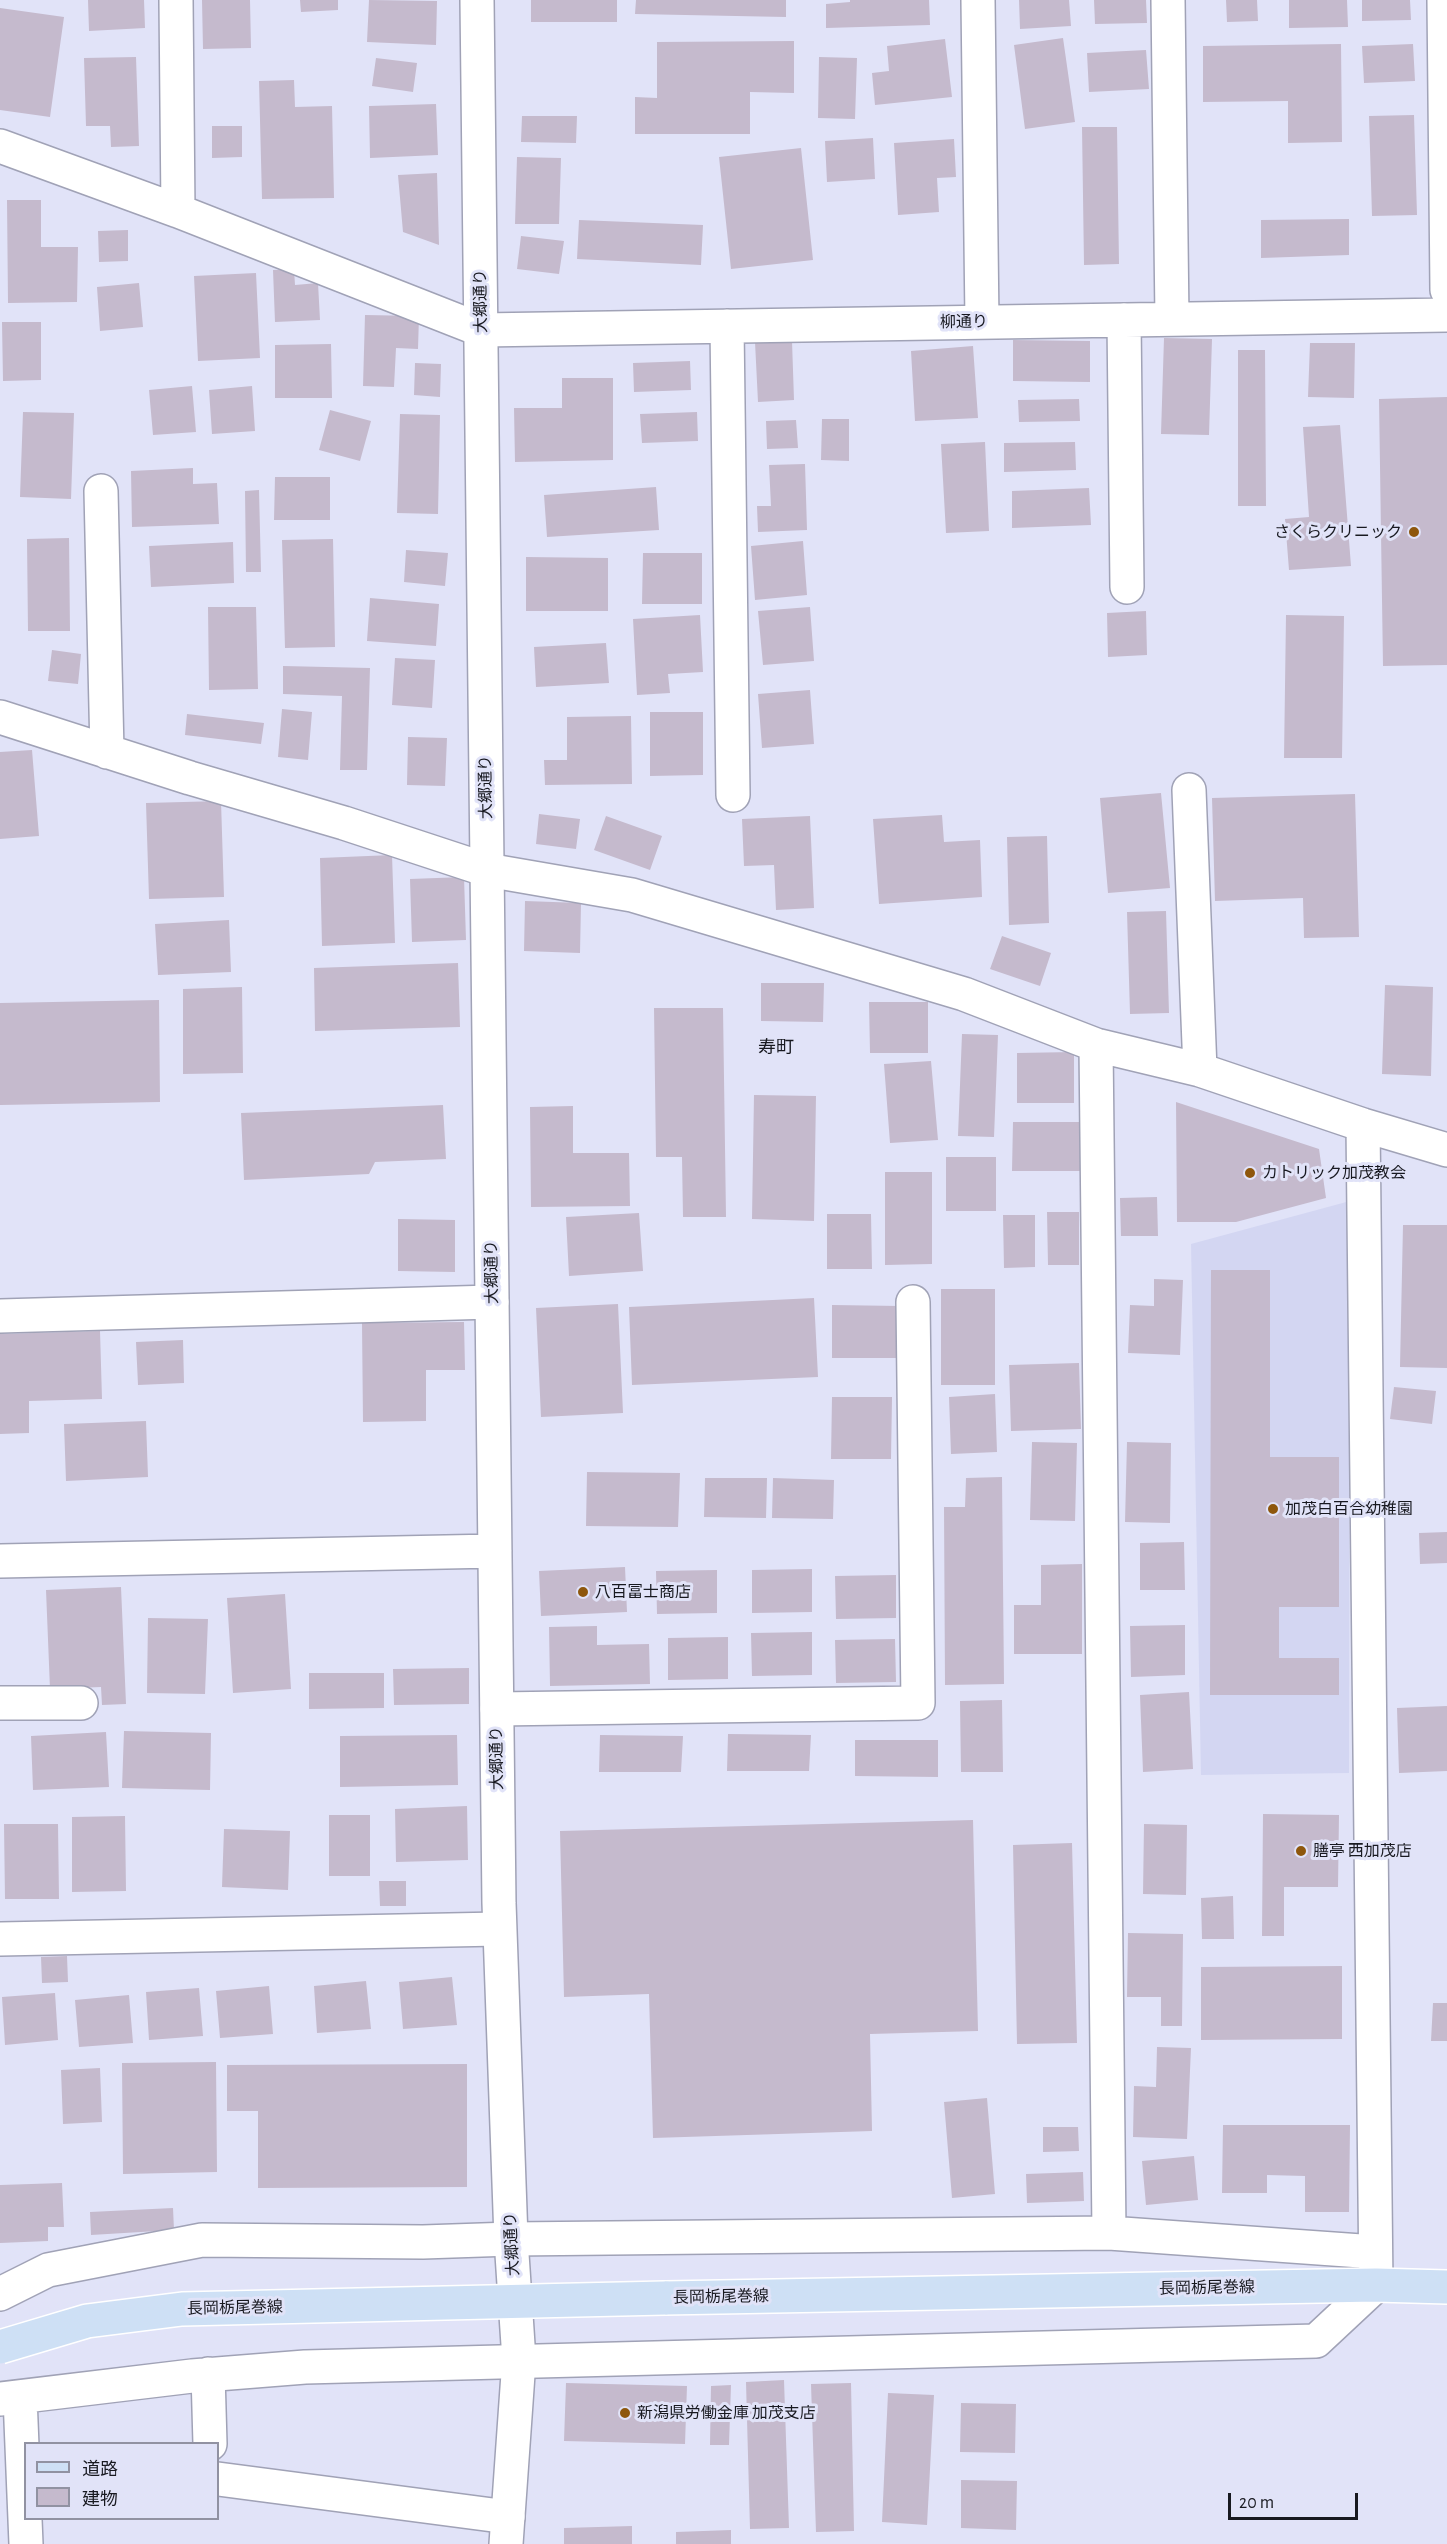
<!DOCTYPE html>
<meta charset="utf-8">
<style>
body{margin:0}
#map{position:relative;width:1447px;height:2544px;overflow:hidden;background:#e1e3f8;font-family:"Alegreya Sans","Noto Sans JP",sans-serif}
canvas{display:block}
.legend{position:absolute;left:24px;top:2442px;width:195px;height:78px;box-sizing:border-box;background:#e1e3f8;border:2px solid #9192a2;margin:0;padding:8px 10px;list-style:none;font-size:18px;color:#181920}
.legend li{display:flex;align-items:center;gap:12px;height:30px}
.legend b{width:30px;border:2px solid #9192a2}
.scale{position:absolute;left:1228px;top:2493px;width:130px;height:27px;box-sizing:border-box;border:3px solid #181920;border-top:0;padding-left:8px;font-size:18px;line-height:21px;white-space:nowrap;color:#181920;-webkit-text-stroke:4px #e1e3f8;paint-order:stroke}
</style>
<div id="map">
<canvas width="1447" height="2544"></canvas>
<ul class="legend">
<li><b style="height:8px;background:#cee0f5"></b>道路</li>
<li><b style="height:16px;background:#c5bacd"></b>建物</li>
</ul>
<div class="scale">20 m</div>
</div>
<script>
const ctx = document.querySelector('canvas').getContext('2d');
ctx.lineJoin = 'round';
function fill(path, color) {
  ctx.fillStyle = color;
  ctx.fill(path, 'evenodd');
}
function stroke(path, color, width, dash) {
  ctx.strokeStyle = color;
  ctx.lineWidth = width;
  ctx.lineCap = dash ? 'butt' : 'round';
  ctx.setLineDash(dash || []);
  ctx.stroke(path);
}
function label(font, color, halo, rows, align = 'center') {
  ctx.font = font + ' "Alegreya Sans","Noto Sans JP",sans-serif';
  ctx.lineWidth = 6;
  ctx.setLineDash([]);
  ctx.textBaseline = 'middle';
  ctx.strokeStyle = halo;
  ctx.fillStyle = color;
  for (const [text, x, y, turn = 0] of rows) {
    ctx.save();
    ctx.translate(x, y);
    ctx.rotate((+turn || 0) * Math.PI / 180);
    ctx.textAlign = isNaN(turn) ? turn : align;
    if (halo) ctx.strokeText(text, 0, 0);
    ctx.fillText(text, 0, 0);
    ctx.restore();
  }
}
fill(new Path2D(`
 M 1350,1201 L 1349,1773 L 1201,1775 L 1191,1244 Z`), '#d3d6f2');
fill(new Path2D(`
 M 88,0 L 144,0 L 145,28 L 89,31 Z
 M 202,0 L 250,0 L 251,48 L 203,49 Z
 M 300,0 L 338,0 L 338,10 L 301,12 Z
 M 369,0 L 437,1 L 436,45 L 367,42 Z
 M 531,0 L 617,0 L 617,22 L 531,22 Z
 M 636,0 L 786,0 L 786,17 L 635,14 Z
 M 850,0 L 929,0 L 930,25 L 826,28 L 826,4 L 850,2 Z
 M 1019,0 L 1069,0 L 1071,26 L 1020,29 Z
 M 1094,0 L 1146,0 L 1147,23 L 1095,24 Z
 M 1226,0 L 1257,0 L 1258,21 L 1227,22 Z
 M 1289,0 L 1347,0 L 1348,27 L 1289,28 Z
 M 1362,0 L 1410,0 L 1411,20 L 1362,21 Z
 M 0,8 L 64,17 L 50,117 L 0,110 Z
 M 1063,38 L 1075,122 L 1025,129 L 1014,45 Z
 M 945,39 L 952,97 L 875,105 L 872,73 L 889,71 L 887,46 Z
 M 794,41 L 794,93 L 750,92 L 750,134 L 635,134 L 635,97 L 657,98 L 657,42 Z
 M 1341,44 L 1342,142 L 1288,143 L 1288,101 L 1203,102 L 1203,46 Z
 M 1413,44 L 1415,81 L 1364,83 L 1362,46 Z
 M 1146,50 L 1149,89 L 1089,92 L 1087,53 Z
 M 136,57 L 139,146 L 111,147 L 110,126 L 86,126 L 84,58 Z
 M 819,57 L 857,58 L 855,119 L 818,118 Z
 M 376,58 L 417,63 L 413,92 L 372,86 Z
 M 294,80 L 295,107 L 332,106 L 334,198 L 262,199 L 259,81 Z
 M 436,104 L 438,155 L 370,158 L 369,106 Z
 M 1414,115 L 1417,215 L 1372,216 L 1369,116 Z
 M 522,116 L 577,116 L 576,143 L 521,142 Z
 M 212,126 L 242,126 L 242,157 L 212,158 Z
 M 1082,127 L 1117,127 L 1119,264 L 1084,265 Z
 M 873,138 L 875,179 L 827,182 L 825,141 Z
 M 954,139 L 956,177 L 937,178 L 939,212 L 898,215 L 894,143 Z
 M 801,148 L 813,260 L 731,269 L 719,157 Z
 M 517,157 L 561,158 L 559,224 L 515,224 Z
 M 437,173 L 439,245 L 403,232 L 398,175 Z
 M 7,200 L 41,200 L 41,247 L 78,247 L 77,302 L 8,303 Z
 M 1349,219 L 1349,255 L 1261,258 L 1261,220 Z
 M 579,220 L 703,225 L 701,265 L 577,259 Z
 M 128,230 L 128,261 L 99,262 L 98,231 Z
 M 521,236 L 564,241 L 559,274 L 517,269 Z
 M 294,269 L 295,285 L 318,283 L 320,320 L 275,322 L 273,270 Z
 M 256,273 L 260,358 L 198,361 L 194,276 Z
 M 139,283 L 143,327 L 100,331 L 97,287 Z
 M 365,315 L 419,316 L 418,349 L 396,348 L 394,387 L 363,386 Z
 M 2,322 L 41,322 L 41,380 L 3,381 Z
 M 1164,338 L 1212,339 L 1209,435 L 1161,434 Z
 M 1013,340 L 1090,341 L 1090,382 L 1013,381 Z
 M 792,341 L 794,400 L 758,402 L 755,342 Z
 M 1310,343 L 1355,343 L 1354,398 L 1308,397 Z
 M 331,344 L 332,398 L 275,398 L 275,345 Z
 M 973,346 L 978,418 L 915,421 L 911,351 Z
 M 1238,350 L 1265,350 L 1266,506 L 1238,506 Z
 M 690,361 L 691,390 L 634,392 L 633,363 Z
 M 415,363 L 441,364 L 440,397 L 414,395 Z
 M 562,378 L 613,378 L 613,460 L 515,462 L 514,408 L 562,408 Z
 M 192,386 L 196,432 L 153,435 L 149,390 Z
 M 252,386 L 255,431 L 212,434 L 209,390 Z
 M 1447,397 L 1447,665 L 1383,666 L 1379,399 Z
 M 1079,399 L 1080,421 L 1019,422 L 1018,400 Z
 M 330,410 L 371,421 L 360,461 L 319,450 Z
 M 23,412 L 74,413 L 71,499 L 20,497 Z
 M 697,412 L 698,441 L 642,443 L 640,414 Z
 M 400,414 L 440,415 L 438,514 L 397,513 Z
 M 822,419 L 849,419 L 849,461 L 821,460 Z
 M 796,420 L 798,448 L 767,449 L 766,421 Z
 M 1340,425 L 1351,566 L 1289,570 L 1285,519 L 1309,517 L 1303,427 Z
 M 985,442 L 989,531 L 946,533 L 941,444 Z
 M 1075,442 L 1076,470 L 1004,472 L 1004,443 Z
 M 805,464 L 807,530 L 758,532 L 757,506 L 771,506 L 769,465 Z
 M 193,468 L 193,484 L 217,483 L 219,524 L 132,527 L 131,471 Z
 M 275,477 L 330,477 L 330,520 L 274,520 Z
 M 656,487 L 659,530 L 547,537 L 544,495 Z
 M 1089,488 L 1091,525 L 1012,528 L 1012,491 Z
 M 259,490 L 261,572 L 246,572 L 245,491 Z
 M 69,538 L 70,631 L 28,631 L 27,539 Z
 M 333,539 L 335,647 L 285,648 L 282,540 Z
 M 803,541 L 807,595 L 755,600 L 751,546 Z
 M 233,542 L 234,583 L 151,587 L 149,546 Z
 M 406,550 L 448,553 L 445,586 L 404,582 Z
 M 643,553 L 702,553 L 702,604 L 642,604 Z
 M 526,557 L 608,558 L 608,611 L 526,611 Z
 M 370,598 L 439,604 L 436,646 L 367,641 Z
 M 208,607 L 256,607 L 258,689 L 209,690 Z
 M 810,607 L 814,661 L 763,665 L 758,611 Z
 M 1146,611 L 1147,655 L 1108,657 L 1107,613 Z
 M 700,615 L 703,672 L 668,674 L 670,693 L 637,695 L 633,619 Z
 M 1286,615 L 1344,616 L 1342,758 L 1284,758 Z
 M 606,643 L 609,683 L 536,687 L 534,647 Z
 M 52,650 L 81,654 L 78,684 L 48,681 Z
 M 395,658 L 435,660 L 432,708 L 392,705 Z
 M 283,666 L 370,668 L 367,770 L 340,770 L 342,696 L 283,694 Z
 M 810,690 L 814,744 L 762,748 L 758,694 Z
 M 282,709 L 312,712 L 308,760 L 278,757 Z
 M 650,712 L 703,712 L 703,775 L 650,776 Z
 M 187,714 L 264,723 L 261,744 L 185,735 Z
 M 631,716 L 632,784 L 545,785 L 544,760 L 567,760 L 567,717 Z
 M 408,737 L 447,738 L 445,786 L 407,785 Z
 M 32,750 L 39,836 L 0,839 L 0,752 Z
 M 1161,793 L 1170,888 L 1108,893 L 1100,798 Z
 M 1355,794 L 1359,937 L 1304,938 L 1303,898 L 1215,901 L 1212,798 Z
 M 221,801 L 224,897 L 149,899 L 146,803 Z
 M 539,814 L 580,819 L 576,849 L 536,844 Z
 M 942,815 L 944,842 L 980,840 L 982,897 L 879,904 L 873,819 Z
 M 606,816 L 662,836 L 650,870 L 594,850 Z
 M 810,816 L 814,908 L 776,910 L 774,865 L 744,866 L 742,819 Z
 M 1047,836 L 1049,923 L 1009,925 L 1007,837 Z
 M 392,855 L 395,943 L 322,946 L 320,858 Z
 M 464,877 L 466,940 L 412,942 L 410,879 Z
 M 525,901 L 581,903 L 580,953 L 524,951 Z
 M 1166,911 L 1169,1013 L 1130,1014 L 1127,912 Z
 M 229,920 L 231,972 L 158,975 L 155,924 Z
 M 1002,936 L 1051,953 L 1040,986 L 990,969 Z
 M 458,963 L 460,1027 L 315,1031 L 314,968 Z
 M 761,983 L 824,983 L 823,1022 L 761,1021 Z
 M 1385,985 L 1433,987 L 1431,1076 L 1382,1074 Z
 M 242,987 L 243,1073 L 183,1074 L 183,989 Z
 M 159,1000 L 160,1102 L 0,1105 L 0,1003 Z
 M 869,1002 L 928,1002 L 928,1053 L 870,1053 Z
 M 654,1008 L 723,1008 L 726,1217 L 683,1217 L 682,1157 L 656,1157 Z
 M 962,1034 L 998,1035 L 994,1137 L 958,1136 Z
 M 1074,1052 L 1074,1103 L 1017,1103 L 1017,1053 Z
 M 931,1061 L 938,1140 L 890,1143 L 884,1064 Z
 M 754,1095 L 816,1096 L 814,1221 L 752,1219 Z
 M 1176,1102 L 1319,1149 L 1326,1198 L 1236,1222 L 1177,1222 Z
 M 443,1105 L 446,1159 L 375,1162 L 369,1174 L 244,1180 L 241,1113 Z
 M 573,1106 L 573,1153 L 629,1153 L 630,1206 L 531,1207 L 530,1107 Z
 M 1013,1122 L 1081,1122 L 1080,1171 L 1012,1171 Z
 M 946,1157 L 996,1157 L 996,1211 L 946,1211 Z
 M 885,1172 L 932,1172 L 932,1264 L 885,1265 Z
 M 1157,1197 L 1158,1236 L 1121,1236 L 1120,1198 Z
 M 1047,1212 L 1079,1212 L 1079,1265 L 1048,1265 Z
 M 639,1213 L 643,1271 L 569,1276 L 566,1217 Z
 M 827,1214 L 871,1214 L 872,1269 L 827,1269 Z
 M 1003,1215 L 1035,1215 L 1035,1267 L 1004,1268 Z
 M 398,1219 L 455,1220 L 455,1272 L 398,1271 Z
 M 1403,1225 L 1447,1225 L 1447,1368 L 1400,1367 Z
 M 1211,1270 L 1270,1270 L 1270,1457 L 1339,1457 L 1339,1607 L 1279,1607 L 1279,1658 L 1339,1658 L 1339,1695 L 1210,1695 Z
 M 1154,1279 L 1183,1280 L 1180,1355 L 1128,1353 L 1130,1305 L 1154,1306 Z
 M 941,1289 L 995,1289 L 995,1385 L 941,1385 Z
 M 814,1298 L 818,1377 L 632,1385 L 629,1307 Z
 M 618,1304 L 623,1413 L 541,1417 L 536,1308 Z
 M 832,1305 L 900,1306 L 900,1358 L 832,1358 Z
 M 464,1322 L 465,1370 L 426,1370 L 426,1421 L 363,1422 L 362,1323 Z
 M 100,1331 L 102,1399 L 29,1401 L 29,1433 L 0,1434 L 0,1334 Z
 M 183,1340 L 184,1383 L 138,1385 L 136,1342 Z
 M 1079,1363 L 1081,1429 L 1011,1431 L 1009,1365 Z
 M 1394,1387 L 1436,1391 L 1432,1424 L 1390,1419 Z
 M 995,1394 L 997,1452 L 951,1454 L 949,1397 Z
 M 832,1397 L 892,1397 L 891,1459 L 831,1459 Z
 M 146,1421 L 148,1477 L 66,1481 L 64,1424 Z
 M 1032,1442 L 1077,1443 L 1075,1521 L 1030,1520 Z
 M 1127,1442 L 1171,1443 L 1170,1523 L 1125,1522 Z
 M 587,1472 L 680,1473 L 678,1527 L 586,1526 Z
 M 1002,1477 L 1004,1684 L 945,1685 L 944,1507 L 965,1507 L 966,1478 Z
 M 705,1478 L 767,1478 L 766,1518 L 704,1517 Z
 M 773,1478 L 834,1480 L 833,1519 L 772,1518 Z
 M 1447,1532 L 1447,1563 L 1420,1564 L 1419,1533 Z
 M 1184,1542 L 1185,1590 L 1140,1590 L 1140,1543 Z
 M 1082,1564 L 1082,1654 L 1014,1654 L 1014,1605 L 1041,1605 L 1041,1565 Z
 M 625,1567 L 627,1612 L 541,1616 L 539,1571 Z
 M 812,1569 L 812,1612 L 752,1613 L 752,1570 Z
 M 717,1570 L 717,1613 L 657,1614 L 656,1571 Z
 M 896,1575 L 896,1618 L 836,1619 L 835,1576 Z
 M 121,1587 L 126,1704 L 102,1705 L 101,1687 L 50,1689 L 46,1590 Z
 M 285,1594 L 291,1689 L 233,1693 L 227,1598 Z
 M 148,1618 L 208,1619 L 205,1694 L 147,1693 Z
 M 1185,1625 L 1185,1675 L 1131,1677 L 1130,1626 Z
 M 597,1626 L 597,1645 L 649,1644 L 650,1684 L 550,1686 L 549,1627 Z
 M 812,1632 L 812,1675 L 752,1676 L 751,1633 Z
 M 728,1637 L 728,1679 L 668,1680 L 668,1638 Z
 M 895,1639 L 896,1682 L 836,1683 L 835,1640 Z
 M 469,1668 L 469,1704 L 394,1705 L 393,1669 Z
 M 309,1673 L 384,1673 L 384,1708 L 309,1709 Z
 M 1189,1692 L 1193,1769 L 1143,1772 L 1140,1695 Z
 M 1002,1700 L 1003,1772 L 961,1772 L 960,1701 Z
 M 1447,1706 L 1447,1771 L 1399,1773 L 1397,1708 Z
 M 124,1731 L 211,1733 L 210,1790 L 122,1788 Z
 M 106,1732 L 109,1787 L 33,1790 L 31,1736 Z
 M 728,1734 L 811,1735 L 809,1771 L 727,1771 Z
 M 457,1735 L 458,1785 L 340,1787 L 340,1736 Z
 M 600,1735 L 683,1736 L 681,1772 L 599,1772 Z
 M 855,1740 L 938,1740 L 938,1777 L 855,1776 Z
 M 467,1806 L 468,1860 L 396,1862 L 395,1809 Z
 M 1263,1814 L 1339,1815 L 1338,1887 L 1284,1887 L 1284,1936 L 1262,1936 Z
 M 329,1815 L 370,1815 L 370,1876 L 329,1876 Z
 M 125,1816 L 126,1891 L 72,1892 L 72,1817 Z
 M 973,1820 L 978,2031 L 870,2034 L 872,2131 L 653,2138 L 649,1994 L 564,1997 L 560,1831 Z
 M 4,1824 L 58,1824 L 59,1899 L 5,1899 Z
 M 1144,1824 L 1187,1825 L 1186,1895 L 1143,1894 Z
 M 224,1829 L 290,1831 L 288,1890 L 222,1887 Z
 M 1072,1843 L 1077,2043 L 1017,2044 L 1013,1845 Z
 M 379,1881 L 406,1881 L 406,1906 L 380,1906 Z
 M 1233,1896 L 1234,1939 L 1202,1939 L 1201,1898 Z
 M 1128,1933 L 1183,1934 L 1182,2026 L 1161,2026 L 1161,1997 L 1127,1997 Z
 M 67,1956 L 68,1982 L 42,1983 L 41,1957 Z
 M 1342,1966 L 1342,2039 L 1201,2040 L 1201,1967 Z
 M 452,1977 L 457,2025 L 403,2029 L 399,1982 Z
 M 366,1981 L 371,2029 L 317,2033 L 314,1986 Z
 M 269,1986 L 273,2034 L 220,2038 L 216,1991 Z
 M 199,1988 L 203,2036 L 149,2040 L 146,1992 Z
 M 55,1993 L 58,2040 L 5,2045 L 2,1997 Z
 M 129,1995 L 133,2043 L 79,2047 L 75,2000 Z
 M 1433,2003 L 1447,2003 L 1447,2041 L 1431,2041 Z
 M 1157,2047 L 1191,2048 L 1187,2139 L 1133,2137 L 1134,2086 L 1156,2087 Z
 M 216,2062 L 217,2172 L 123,2174 L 122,2063 Z
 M 467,2064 L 467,2187 L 258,2188 L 258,2111 L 227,2111 L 227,2065 Z
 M 100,2068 L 102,2122 L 63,2124 L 61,2070 Z
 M 987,2098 L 995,2194 L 952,2198 L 944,2102 Z
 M 1223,2125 L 1350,2125 L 1349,2212 L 1305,2212 L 1305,2176 L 1267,2175 L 1267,2193 L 1222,2193 Z
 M 1043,2127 L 1078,2127 L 1079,2151 L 1043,2152 Z
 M 1194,2156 L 1198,2200 L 1146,2205 L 1142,2161 Z
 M 1083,2172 L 1084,2201 L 1027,2203 L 1026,2174 Z
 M 62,2183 L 64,2227 L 48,2227 L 48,2241 L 0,2243 L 0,2185 Z
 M 173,2208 L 174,2230 L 91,2235 L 90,2212 Z
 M 784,2380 L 789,2528 L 750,2529 L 746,2382 Z
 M 566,2383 L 687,2386 L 685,2444 L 564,2441 Z
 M 851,2383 L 854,2531 L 816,2532 L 811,2384 Z
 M 731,2385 L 729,2445 L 710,2445 L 711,2386 Z
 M 888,2393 L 934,2395 L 927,2525 L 882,2522 Z
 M 961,2403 L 1016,2404 L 1015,2453 L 960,2452 Z
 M 961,2480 L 1017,2481 L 1016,2530 L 961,2528 Z
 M 632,2526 L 632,2544 L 564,2544 L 564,2528 Z
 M 731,2530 L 731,2544 L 676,2544 L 676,2532 Z`), '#c5bacd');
const street = new Path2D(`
 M 176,0 L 178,211
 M 978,0 L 982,322
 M 1168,0 L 1172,319
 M 1444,0 L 1447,290
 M 0,146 L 178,211 L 481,330 L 1447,315
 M 1124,320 L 1127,587
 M 727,326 L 733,795
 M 101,491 L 107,752
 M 0,717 L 190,778 L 344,823 L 487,870 L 632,895 L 964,994 L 1096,1045 L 1200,1070 L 1363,1125 L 1447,1150
 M 1189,790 L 1200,1070
 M 1096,1045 L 1109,2233
 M 0,1316 L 492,1302
 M 0,1703 L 81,1703
 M 497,1709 L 918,1703 L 913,1302
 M 0,1939 L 499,1929
 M 0,2294 L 48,2270 L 202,2240 L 423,2242 L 511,2239 L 1109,2233 L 1375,2252
 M 208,2374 L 210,2444
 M 20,2397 L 26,2544
 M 0,2399 L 192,2376 L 305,2367 L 1316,2341 L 1376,2285 L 1363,1125
 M 218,2479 L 508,2517`);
const secondary = new Path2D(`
 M 477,0 L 499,1903 L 511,2239 L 519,2360 L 506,2544
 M 0,1561 L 495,1551`);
const primary = new Path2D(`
 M 665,2298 L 1376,2285 L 1447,2287`);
stroke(street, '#a0a2b6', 36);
stroke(secondary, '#a0a2b6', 36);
stroke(primary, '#fff', 36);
stroke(street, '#fff', 33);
stroke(secondary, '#fff', 33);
stroke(primary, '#cee0f5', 33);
const primaryBridge = new Path2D(`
 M 0,2347 L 87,2321 L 182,2309 L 665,2298`);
stroke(primaryBridge, '#fff', 36, []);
stroke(primaryBridge, '#cee0f5', 33);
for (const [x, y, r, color] of [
 [1414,532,6,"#8e570c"],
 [1250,1173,6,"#8e570c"],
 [1273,1509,6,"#8e570c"],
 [583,1592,6,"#8e570c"],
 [1301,1851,6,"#8e570c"],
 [625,2413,6,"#8e570c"]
]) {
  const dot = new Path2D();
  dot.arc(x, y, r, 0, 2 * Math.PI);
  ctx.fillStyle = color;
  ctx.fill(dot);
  stroke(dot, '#e1e3f8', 2);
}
label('16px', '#181920', '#e1e3f8', [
 ["大郷通り",481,301,-91],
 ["柳通り",964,322,-1],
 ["大郷通り",486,787,-91],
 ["大郷通り",492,1272,-91],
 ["大郷通り",497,1758,-91],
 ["大郷通り",512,2244,-93],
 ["長岡栃尾巻線",1207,2288,-1],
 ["長岡栃尾巻線",721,2297,-1],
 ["長岡栃尾巻線",235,2308,-1]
]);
label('16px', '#181920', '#e1e3f8', [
 ["さくらクリニック",1402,532,"right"],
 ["カトリック加茂教会",1262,1173],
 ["加茂白百合幼稚園",1285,1509],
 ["八百冨士商店",595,1592],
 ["膳亭 西加茂店",1313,1851],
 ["新潟県労働金庫 加茂支店",637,2413]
], 'left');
label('18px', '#181920', '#e1e3f8', [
 ["寿町",776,1048]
]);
</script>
